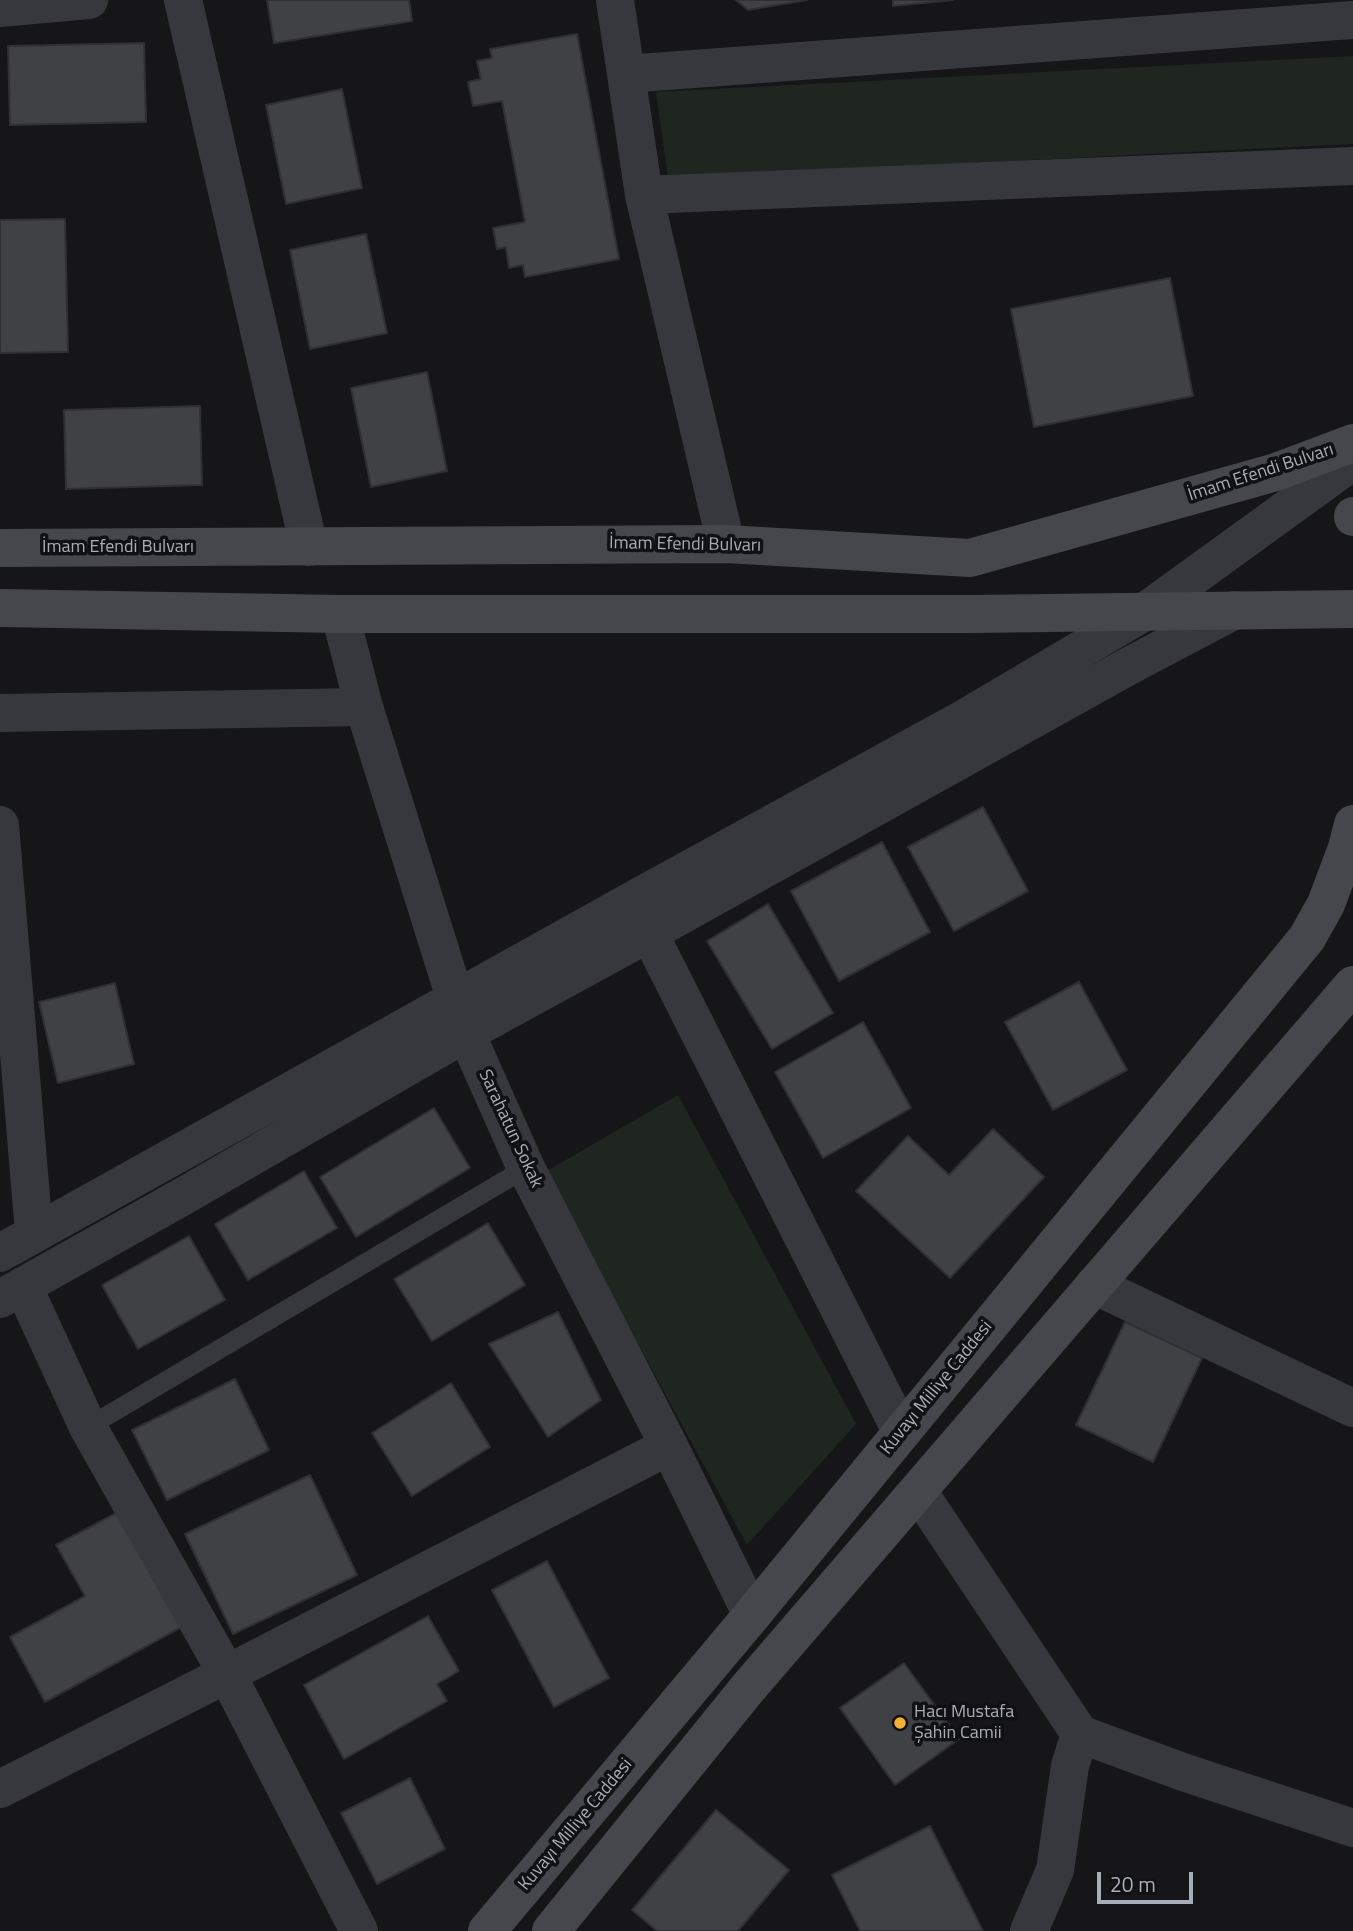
<!DOCTYPE html>
<meta charset="utf-8">
<style>
body{margin:0}
#map{position:relative;width:1353px;height:1931px;overflow:hidden;background:#161618;font-family:"Titillium Web",sans-serif}
canvas{display:block}
.scale{position:absolute;left:1097px;top:1872px;width:96px;height:32px;box-sizing:border-box;border:4px solid #a8adb8;border-top:0;padding-left:9px;font-size:21px;line-height:24px;white-space:nowrap;color:#a8adb8;-webkit-text-stroke:5px #111113;paint-order:stroke}
</style>
<div id="map">
<canvas width="1353" height="1931"></canvas>
<div class="scale">20 m</div>
</div>
<script>
const ctx = document.querySelector('canvas').getContext('2d');
ctx.lineJoin = 'round';
function fill(path, color) {
  ctx.fillStyle = color;
  ctx.fill(path, 'evenodd');
}
function stroke(path, color, width, dash) {
  ctx.strokeStyle = color;
  ctx.lineWidth = width;
  ctx.lineCap = dash ? 'butt' : 'round';
  ctx.setLineDash(dash || []);
  ctx.stroke(path);
}
function label(font, color, halo, rows, align = 'center') {
  ctx.font = font + ' "Titillium Web",sans-serif';
  ctx.lineWidth = 7;
  ctx.setLineDash([]);
  ctx.textBaseline = 'middle';
  ctx.strokeStyle = halo;
  ctx.fillStyle = color;
  for (const [text, x, y, turn = 0] of rows) {
    ctx.save();
    ctx.translate(x, y);
    ctx.rotate((+turn || 0) * Math.PI / 180);
    ctx.textAlign = isNaN(turn) ? turn : align;
    if (halo) ctx.strokeText(text, 0, 0);
    ctx.fillText(text, 0, 0);
    ctx.restore();
  }
}
fill(new Path2D(`
 M 1353,56 L 1353,144 L 668,178 L 656,92 Z
 M 678,1095 L 856,1424 L 747,1545 L 545,1172 Z`), '#1e261f');
const building = new Path2D(`
 M 267,0 L 409,0 L 412,21 L 274,43 Z
 M 736,0 L 807,0 L 748,10 Z
 M 893,0 L 953,0 L 893,6 Z
 M 577,34 L 619,259 L 525,277 L 523,265 L 509,268 L 506,247 L 497,249 L 493,228 L 525,222 L 502,101 L 473,106 L 468,82 L 481,79 L 477,61 L 492,58 L 490,49 Z
 M 144,43 L 146,122 L 10,125 L 8,46 Z
 M 342,89 L 362,188 L 286,204 L 266,105 Z
 M 65,219 L 68,352 L 0,353 L 0,220 Z
 M 366,234 L 387,333 L 310,349 L 290,250 Z
 M 1170,278 L 1193,396 L 1034,427 L 1011,309 Z
 M 427,372 L 447,471 L 371,487 L 351,388 Z
 M 200,406 L 202,485 L 66,489 L 64,410 Z
 M 983,807 L 1028,891 L 954,931 L 908,847 Z
 M 882,842 L 930,932 L 839,981 L 791,891 Z
 M 768,904 L 833,1013 L 772,1049 L 707,941 Z
 M 1079,982 L 1127,1070 L 1053,1110 L 1005,1022 Z
 M 115,983 L 134,1064 L 58,1083 L 39,1002 Z
 M 863,1022 L 911,1108 L 823,1158 L 775,1072 Z
 M 434,1108 L 470,1168 L 356,1237 L 320,1177 Z
 M 993,1129 L 1044,1177 L 950,1278 L 856,1191 L 908,1136 L 949,1175 Z
 M 304,1171 L 337,1228 L 248,1280 L 215,1224 Z
 M 488,1223 L 525,1285 L 432,1341 L 394,1279 Z
 M 189,1236 L 225,1300 L 138,1349 L 102,1285 Z
 M 558,1312 L 601,1400 L 548,1437 L 489,1344 Z
 M 1125,1322 L 1202,1358 L 1153,1462 L 1076,1425 Z
 M 235,1379 L 269,1450 L 167,1500 L 132,1430 Z
 M 451,1383 L 490,1447 L 412,1496 L 372,1433 Z
 M 310,1475 L 357,1575 L 233,1634 L 185,1534 Z
 M 124,1509 L 187,1624 L 45,1702 L 10,1637 L 85,1596 L 56,1545 Z
 M 547,1561 L 609,1678 L 554,1707 L 492,1590 Z
 M 428,1616 L 459,1671 L 437,1684 L 447,1701 L 344,1759 L 304,1685 Z
 M 904,1663 L 959,1739 L 895,1785 L 840,1708 Z
 M 410,1778 L 445,1849 L 377,1884 L 341,1813 Z
 M 716,1810 L 789,1870 L 738,1931 L 657,1931 L 632,1910 Z
 M 930,1826 L 983,1931 L 860,1931 L 832,1875 Z`);
fill(building, '#404145');
stroke(building, '#303034', 2);
stroke(new Path2D(`
 M 88,1427 L 526,1168`), '#37383d', 19);
stroke(new Path2D(`
 M 615,0 L 644,195 L 726,544
 M 626,74 L 1353,20
 M 644,195 L 1353,166
 M 340,614 L 364,707 L 466,1033 L 526,1168 L 669,1446 L 752,1615
 M 0,713 L 364,707
 M 0,825 L 34,1233
 M 649,933 L 901,1431
 M 1094,1285 L 1353,1408
 M 23,1286 L 88,1427 L 227,1674 L 359,1931
 M 918,1491 L 1080,1734 L 1183,1772 L 1353,1828
 M 0,1789 L 227,1674 L 669,1446
 M 1029,1931 L 1055,1870 L 1070,1766 L 1080,1734`), '#37383d', 38);
stroke(new Path2D(`
 M 183,0 L 309,547
 M 0,8 L 89,0
 M 0,1253 L 642,895 L 958,722 L 1146,611 L 1353,461
 M 0,1299 L 182,1197 L 466,1033 L 649,933 L 1129,666 L 1235,610`), '#37383d', 38);
stroke(new Path2D(`
 M 1353,516 L 1353,517
 M 0,548 L 726,544 L 970,558 L 1276,472 L 1353,443
 M 0,608 L 340,614 L 973,614 L 1353,609
 M 487,1931 L 752,1615 L 1307,938 L 1326,904 L 1347,848 L 1353,824
 M 551,1931 L 748,1688 L 1353,985`), '#45474d', 38);
for (const [x, y, r, color] of [
 [900,1723,7,"#f2b134"]
]) {
  const dot = new Path2D();
  dot.arc(x, y, r, 0, 2 * Math.PI);
  ctx.fillStyle = color;
  ctx.fill(dot);
  stroke(dot, '#111113', 2.5);
}
label('18px', '#a8adb8', '#111113', [
 ["İmam Efendi Bulvarı",1261,473,-18],
 ["İmam Efendi Bulvarı",685,545,1],
 ["İmam Efendi Bulvarı",118,548],
 ["Sarahatun Sokak",510,1129,65],
 ["Kuvayı Milliye Caddesi",937,1388,-51],
 ["Kuvayı Milliye Caddesi",576,1825,-50]
]);
label('18px', '#a8adb8', '#111113', [
 ["Hacı Mustafa",914,1713],
 ["Şahin Camii",914,1734]
], 'left');
</script>
